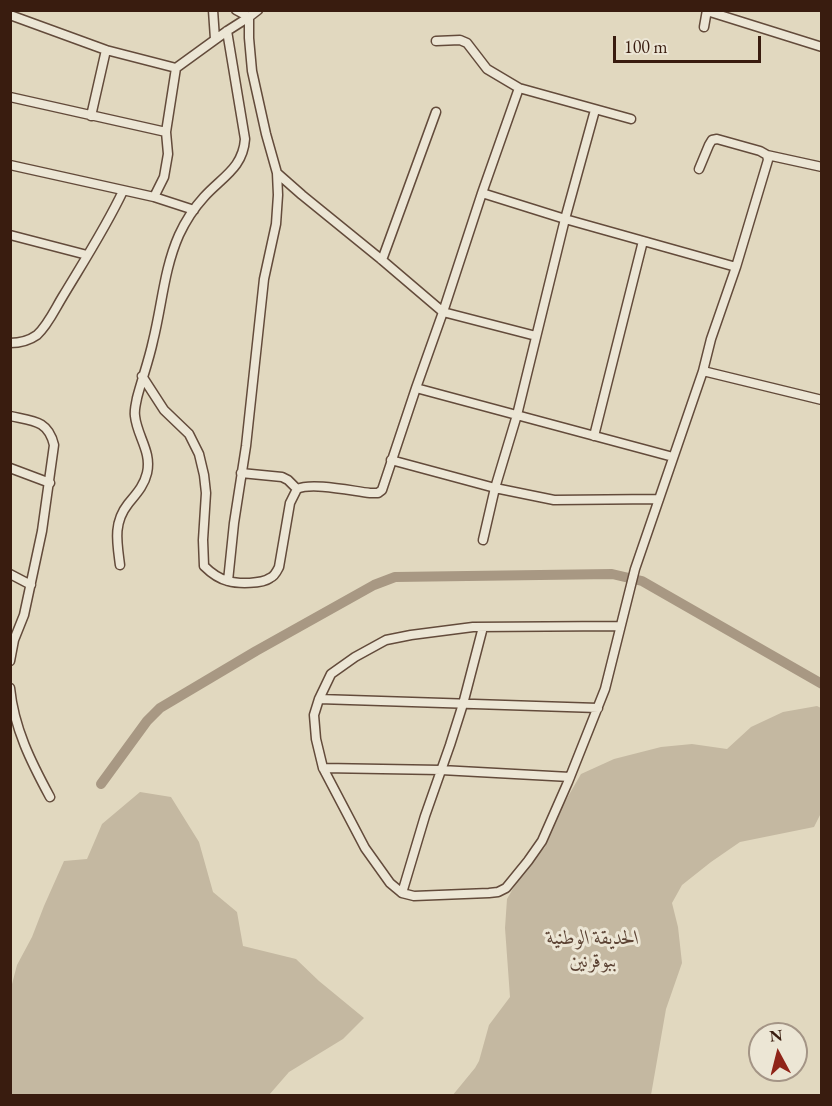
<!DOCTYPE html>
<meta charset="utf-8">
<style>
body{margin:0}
#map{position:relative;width:832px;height:1106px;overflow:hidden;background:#e1d8bf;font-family:"EB Garamond",serif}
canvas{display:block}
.frame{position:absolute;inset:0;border:12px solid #391c0f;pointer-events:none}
.north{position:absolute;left:748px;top:1022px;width:60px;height:60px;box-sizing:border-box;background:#ece6d5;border:2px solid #a49586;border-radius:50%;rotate:353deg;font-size:16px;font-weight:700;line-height:24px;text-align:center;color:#391c0f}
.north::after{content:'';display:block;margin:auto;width:21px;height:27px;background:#8f2418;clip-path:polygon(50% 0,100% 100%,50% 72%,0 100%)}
.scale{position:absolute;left:613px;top:36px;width:148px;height:27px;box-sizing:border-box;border:3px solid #391c0f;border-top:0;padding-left:8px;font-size:18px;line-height:21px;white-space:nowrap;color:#391c0f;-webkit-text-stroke:4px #ece6d5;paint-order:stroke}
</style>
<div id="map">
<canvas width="832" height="1106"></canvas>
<div class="frame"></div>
<div class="north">N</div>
<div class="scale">100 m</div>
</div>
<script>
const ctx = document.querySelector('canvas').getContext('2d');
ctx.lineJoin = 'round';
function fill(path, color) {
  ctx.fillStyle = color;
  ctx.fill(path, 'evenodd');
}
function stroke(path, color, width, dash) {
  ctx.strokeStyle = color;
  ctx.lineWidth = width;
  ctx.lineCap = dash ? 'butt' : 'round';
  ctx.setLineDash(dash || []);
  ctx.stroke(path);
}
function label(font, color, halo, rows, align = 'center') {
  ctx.font = font + ' "EB Garamond",Amiri,serif';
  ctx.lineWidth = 6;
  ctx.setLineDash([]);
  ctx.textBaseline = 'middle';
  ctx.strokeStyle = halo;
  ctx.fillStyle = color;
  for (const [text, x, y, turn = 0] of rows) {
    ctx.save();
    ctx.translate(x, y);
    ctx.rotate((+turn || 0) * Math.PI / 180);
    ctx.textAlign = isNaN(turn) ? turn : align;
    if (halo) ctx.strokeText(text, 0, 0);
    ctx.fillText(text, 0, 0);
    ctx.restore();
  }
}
fill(new Path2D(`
 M 817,706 L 821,708 L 821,813 L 814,827 L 740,842 L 711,862 L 682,885 L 672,903 L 678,927 L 682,963 L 666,1009 L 651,1095 L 452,1096 L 475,1068 L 479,1061 L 489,1025 L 510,997 L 505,928 L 507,899 L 522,873 L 545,847 L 559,812 L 581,774 L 614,759 L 661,747 L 692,744 L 727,749 L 751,727 L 783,712 Z
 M 140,792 L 171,797 L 199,842 L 213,892 L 237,912 L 243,946 L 296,959 L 319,981 L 364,1018 L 343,1039 L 289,1072 L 269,1095 L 11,1095 L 11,988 L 17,965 L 32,937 L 44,906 L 64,861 L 87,859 L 102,824 Z`), '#c4b8a1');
stroke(new Path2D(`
 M 101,784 L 147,721 L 160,708 L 256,651 L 374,585 L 395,577 L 612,574 L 642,581 L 822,684`), '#a89883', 10);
const street = new Path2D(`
 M 213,10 L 215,39
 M 258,10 L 249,17 L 249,38 L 252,71 L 266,134 L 277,173 L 302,195 L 382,260 L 443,312 L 536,336
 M 707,11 L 822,47
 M 10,15 L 106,50 L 176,68
 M 704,27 L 707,10
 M 436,41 L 460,40 L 467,43 L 487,69 L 519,88 L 631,119
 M 10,97 L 166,132
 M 91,116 L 106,50
 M 767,155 L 822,167
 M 10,165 L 154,197 L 164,177 L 168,154 L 166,132 L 176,68 L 227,31 L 249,17 L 236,10
 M 482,193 L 565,219 L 736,267
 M 154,197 L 194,210
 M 10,235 L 87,255
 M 382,260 L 436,112
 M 10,343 C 19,343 30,340 37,335 C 48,325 55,309 63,296 C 84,261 106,227 123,191
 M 703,371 L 822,400
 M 142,376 L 164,410 L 189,434 L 199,454 L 204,475 L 206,493 L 203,540 L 204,566 C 210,572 220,579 228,581 C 238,584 262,584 270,578 C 275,576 277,571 279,567 L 290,503 L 297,489 C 312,482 352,491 370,493 L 378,493 L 382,490 L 416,388 L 443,312 L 482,193 L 519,88
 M 416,388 L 673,457
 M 10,416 C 33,421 48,420 54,445 L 42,531 L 24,615 L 14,640 L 10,661
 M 594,436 L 643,241
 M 391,460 L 495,488 L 554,500 L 659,499
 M 10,468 L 50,483
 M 241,473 L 282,477 L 288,480 L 297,489
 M 483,540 L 495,488 L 517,415 L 565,219 L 595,110
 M 120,565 C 117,542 113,523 128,504 C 136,494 144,486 147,473 C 152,452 137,436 135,416 C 134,410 136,404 137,398 C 142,379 149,360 153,341 C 162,305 164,269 179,235 C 185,222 194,208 204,197 C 222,177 243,168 245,139 L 227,31
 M 10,574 L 31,585
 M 228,581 L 234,523 L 246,446 L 264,279 L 276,224 L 278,195 L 277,173
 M 620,626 L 473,627 L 411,635 L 386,640 L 355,657 L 331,674 L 319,699 L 314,715 L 316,739 L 323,768 L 365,848 L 390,883 L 402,893 L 414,896 L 489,893 L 498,892 L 506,888 L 528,861 L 542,841 L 568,782 L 605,689 L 635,569 L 703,371 L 711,339 L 736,267 L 768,160 L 767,155 L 760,151 L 717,139 L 712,140 L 709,145 L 699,169
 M 10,688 C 14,728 31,762 50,797
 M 319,699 L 598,708
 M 323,768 L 441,770 L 570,777
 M 402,893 L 425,816 L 450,745 L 463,704 L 483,627`);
stroke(street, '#634b3b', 11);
stroke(street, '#ece6d5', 8);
label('italic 20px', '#5c4334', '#ece6d5', [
 ["الحديقة الوطنية",593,939],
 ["ببوقرنين",593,962]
]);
</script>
